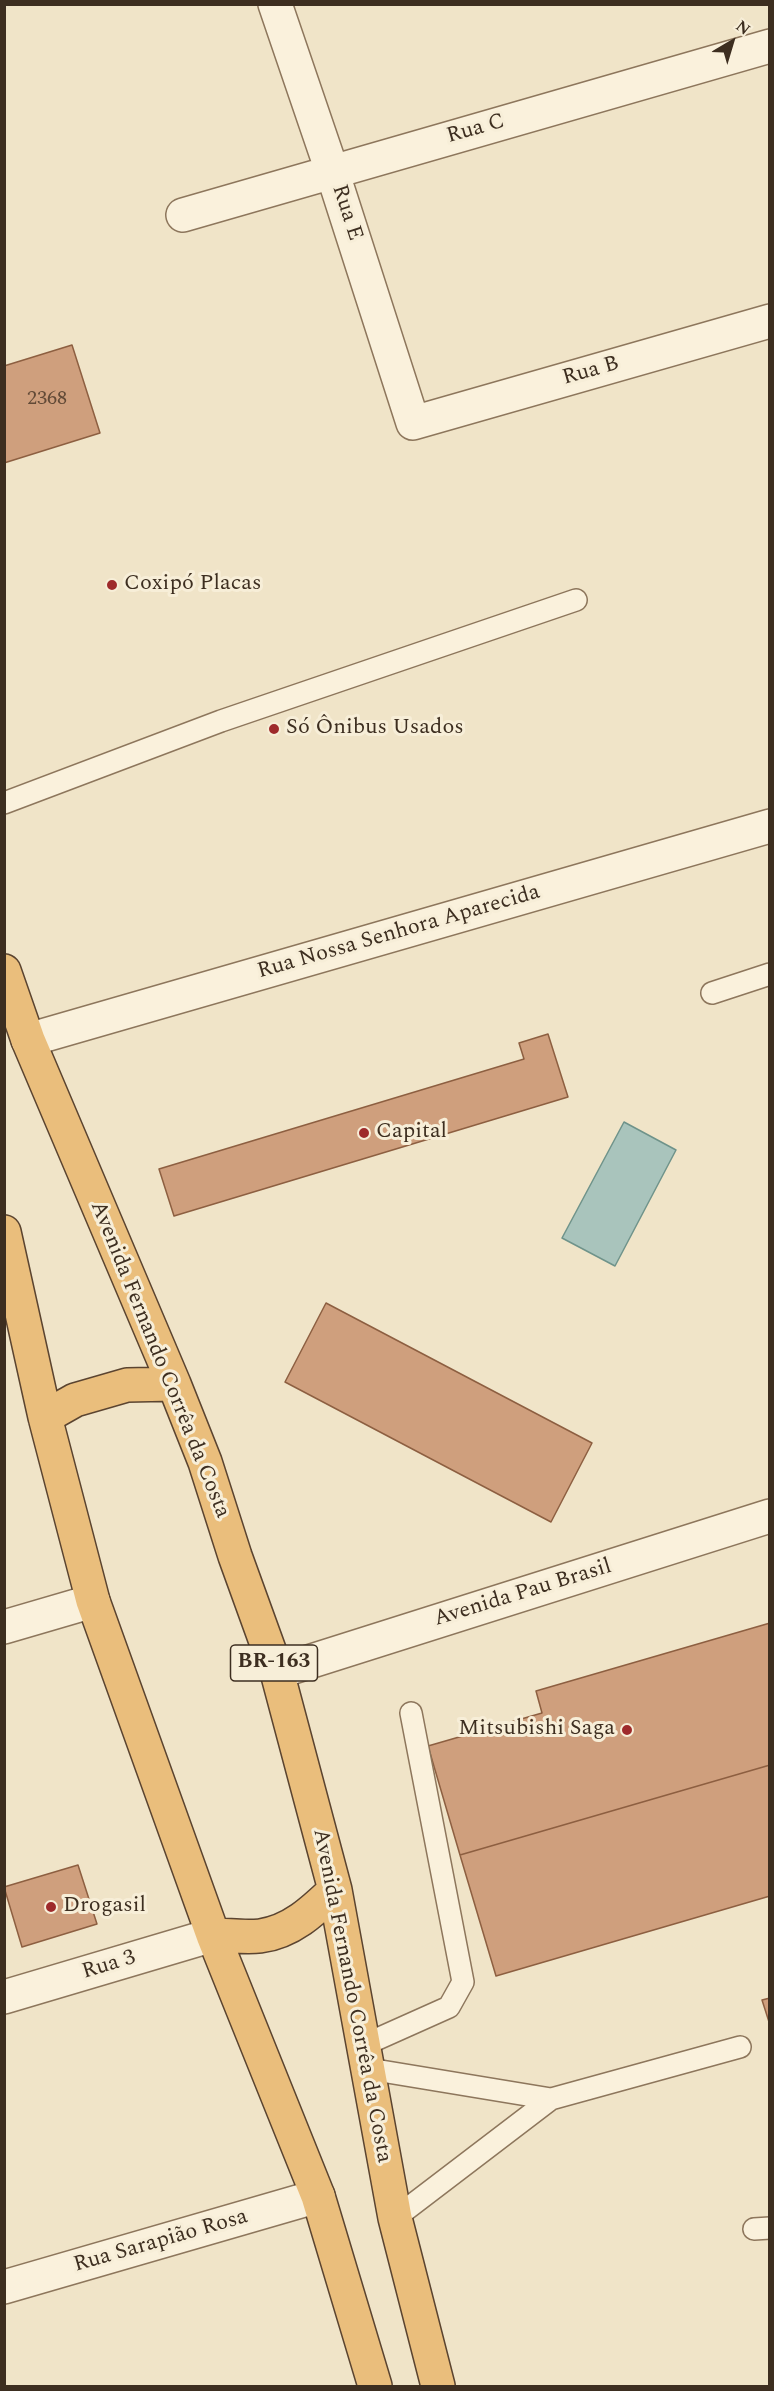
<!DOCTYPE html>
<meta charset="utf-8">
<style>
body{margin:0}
#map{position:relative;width:774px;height:2391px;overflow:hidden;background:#f0e4c8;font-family:Spectral,serif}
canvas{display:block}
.frame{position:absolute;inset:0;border:6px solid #3d2e20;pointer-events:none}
.north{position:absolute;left:702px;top:12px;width:60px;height:60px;-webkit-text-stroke:4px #f7eed8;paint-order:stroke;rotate:38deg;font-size:16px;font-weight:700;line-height:24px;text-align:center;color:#3d2e20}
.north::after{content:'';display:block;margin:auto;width:21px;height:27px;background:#3d2e20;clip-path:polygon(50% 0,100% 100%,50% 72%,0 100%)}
</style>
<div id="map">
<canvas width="774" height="2391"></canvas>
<div class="frame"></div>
<div class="north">N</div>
</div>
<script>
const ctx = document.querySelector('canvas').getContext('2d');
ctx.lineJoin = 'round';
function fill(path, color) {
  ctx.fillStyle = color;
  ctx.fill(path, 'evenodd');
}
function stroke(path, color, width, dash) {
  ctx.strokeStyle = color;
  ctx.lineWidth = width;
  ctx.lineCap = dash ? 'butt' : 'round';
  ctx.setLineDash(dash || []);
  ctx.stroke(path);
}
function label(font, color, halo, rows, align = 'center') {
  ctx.font = font + ' Spectral,serif';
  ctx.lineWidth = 6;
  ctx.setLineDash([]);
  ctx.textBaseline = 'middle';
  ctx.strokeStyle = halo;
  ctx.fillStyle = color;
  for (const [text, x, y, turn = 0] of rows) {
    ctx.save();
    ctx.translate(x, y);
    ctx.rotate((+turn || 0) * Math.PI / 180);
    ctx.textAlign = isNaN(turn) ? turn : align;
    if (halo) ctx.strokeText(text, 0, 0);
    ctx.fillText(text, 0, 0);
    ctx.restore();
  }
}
const water = new Path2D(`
 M 624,1122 L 676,1150 L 615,1266 L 562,1238 Z`);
fill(water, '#a9c4bc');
stroke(water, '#6f938a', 1.5);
const building = new Path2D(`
 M 72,345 L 100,433 L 4,463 L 4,366 Z
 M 548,1034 L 568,1097 L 174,1216 L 159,1169 L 524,1059 L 519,1043 Z
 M 326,1303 L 592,1443 L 551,1522 L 285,1382 Z
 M 770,1623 L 770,1765 L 460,1855 L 428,1746 L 542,1713 L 536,1691 Z
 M 770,1765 L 770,1896 L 496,1976 L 460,1855 Z
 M 78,1865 L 97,1924 L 22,1947 L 4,1887 Z
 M 770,1998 L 770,2025 L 762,2000 Z`);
fill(building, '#cf9f7d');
stroke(building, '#8d5f41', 1.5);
const service = new Path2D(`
 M 4,803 L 221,721 L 576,600
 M 712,993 L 770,974
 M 364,2045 L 449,2007 L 463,1982 L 411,1713
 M 369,2069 L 551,2099
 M 395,2218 L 551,2099 L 740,2047
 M 754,2229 L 770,2228`);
const minor = new Path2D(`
 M 275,4 L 332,171 L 413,423 L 770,321
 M 183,215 L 770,46
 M 28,1040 L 770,826
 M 4,1627 L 93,1601
 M 4,1997 L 213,1935
 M 4,2287 L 318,2196`);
const tertiary = new Path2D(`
 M 277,1672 L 770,1516`);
const trunk = new Path2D(`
 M 4,971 L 28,1040 L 174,1384 L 205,1462 L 235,1556 L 277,1672 L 335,1890 L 395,2218 L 438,2386
 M 4,1232 L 45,1417 L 93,1601 L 213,1935 L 318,2196 L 375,2386
 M 45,1417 L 75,1400 L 127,1385 L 174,1384
 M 213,1935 C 228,1935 245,1938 260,1936 C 291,1932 313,1911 335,1890`);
stroke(service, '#8d765c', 24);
stroke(minor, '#8d765c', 36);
stroke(tertiary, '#8d765c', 36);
stroke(trunk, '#5b4430', 36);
stroke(service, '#faf1dc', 21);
stroke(minor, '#faf1dc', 33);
stroke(tertiary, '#faf1dc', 33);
stroke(trunk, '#eabe7c', 33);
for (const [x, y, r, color] of [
 [112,585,6,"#9e2a2b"],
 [274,729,6,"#9e2a2b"],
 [364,1133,6,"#9e2a2b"],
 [627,1730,6,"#9e2a2b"],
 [51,1907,6,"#9e2a2b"]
]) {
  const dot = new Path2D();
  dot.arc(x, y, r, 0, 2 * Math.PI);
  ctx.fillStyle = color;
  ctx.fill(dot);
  stroke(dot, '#f7eed8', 2);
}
label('20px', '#624a37', null, [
 ["2368",47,400]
]);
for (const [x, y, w] of [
 [274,1663,87]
]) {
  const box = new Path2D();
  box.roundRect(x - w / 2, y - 18, w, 36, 4.5);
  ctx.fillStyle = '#f7eed8';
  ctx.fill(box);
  stroke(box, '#3d2e20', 1.5);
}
label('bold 21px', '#3d2e20', null, [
 ["BR-163",274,1663]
]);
label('22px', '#3d2e20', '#f7eed8', [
 ["Rua C",476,130,-16],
 ["Rua E",346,213,72],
 ["Rua B",591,372,-16],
 ["Rua Nossa Senhora Aparecida",399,933,-16],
 ["Avenida Fernando Corrêa da Costa",159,1360,68],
 ["Avenida Pau Brasil",523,1594,-17],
 ["Rua 3",109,1966,-17],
 ["Avenida Fernando Corrêa da Costa",351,1996,79],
 ["Rua Sarapião Rosa",161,2242,-16]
]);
label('22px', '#3d2e20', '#f7eed8', [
 ["Coxipó Placas",124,585],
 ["Só Ônibus Usados",286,729],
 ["Capital",376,1133],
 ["Mitsubishi Saga",615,1730,"right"],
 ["Drogasil",63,1907]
], 'left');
</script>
